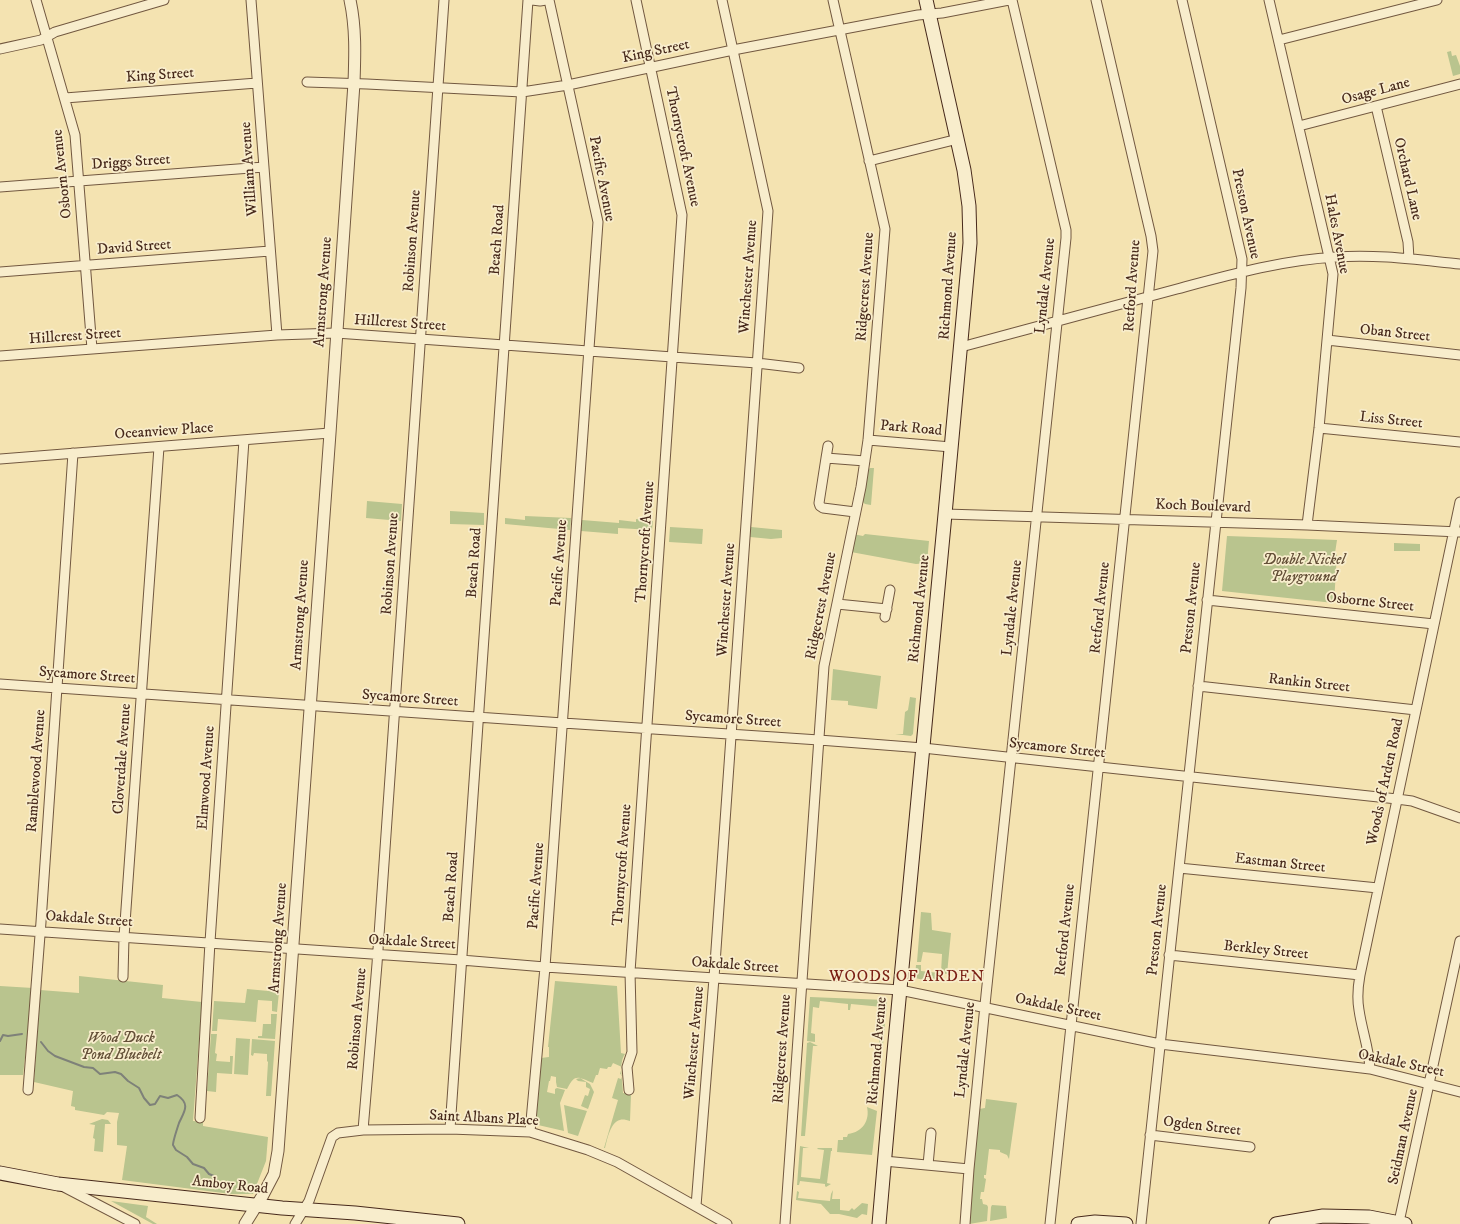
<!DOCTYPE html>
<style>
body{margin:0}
canvas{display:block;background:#f4e3b1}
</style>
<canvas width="1460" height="1224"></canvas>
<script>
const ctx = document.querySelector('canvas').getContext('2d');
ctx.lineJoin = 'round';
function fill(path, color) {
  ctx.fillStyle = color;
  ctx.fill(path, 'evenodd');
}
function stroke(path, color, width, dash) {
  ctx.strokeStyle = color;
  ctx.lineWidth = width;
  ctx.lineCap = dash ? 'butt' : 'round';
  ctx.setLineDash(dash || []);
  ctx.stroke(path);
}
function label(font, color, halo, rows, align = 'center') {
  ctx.font = font + ' "IM FELL DW Pica",serif';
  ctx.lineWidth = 3.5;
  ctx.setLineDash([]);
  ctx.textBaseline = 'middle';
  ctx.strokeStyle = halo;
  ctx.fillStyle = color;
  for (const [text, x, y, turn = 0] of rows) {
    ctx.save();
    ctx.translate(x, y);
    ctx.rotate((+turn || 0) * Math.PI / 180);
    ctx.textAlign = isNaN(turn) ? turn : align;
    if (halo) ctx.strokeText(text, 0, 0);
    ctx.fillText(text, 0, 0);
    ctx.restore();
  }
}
fill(new Path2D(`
 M 1451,51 L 1452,56 L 1456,55 L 1460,66 L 1460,74 L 1453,76 L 1447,52 Z
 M 870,468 L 874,468 L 871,505 L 865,504 L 862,501 L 867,471 Z
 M 367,501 L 402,504 L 401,521 L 366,518 Z
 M 450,511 L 484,513 L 484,525 L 450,524 Z
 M 525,516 L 571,518 L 570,530 L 505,524 L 505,518 L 525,520 Z
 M 636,519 L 653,521 L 652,530 L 618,528 L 618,534 L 581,531 L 582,520 L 619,523 L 619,520 L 636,522 Z
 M 670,527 L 703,529 L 702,544 L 669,542 Z
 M 751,527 L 782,530 L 782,538 L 771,539 L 750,537 Z
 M 853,534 L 863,536 L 865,534 L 929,541 L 927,563 L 916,564 L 851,552 Z
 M 1227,536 L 1337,540 L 1335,553 L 1337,554 L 1334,603 L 1222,591 Z
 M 1394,543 L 1420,544 L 1420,551 L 1394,551 Z
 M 1337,595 L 1374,599 L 1373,607 L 1337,603 Z
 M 833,669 L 881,676 L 877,709 L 848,705 L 848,701 L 831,700 Z
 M 910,697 L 916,698 L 913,734 L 911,736 L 895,734 L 903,734 L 905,712 L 908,710 Z
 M 921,912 L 931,913 L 932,930 L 951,933 L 947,974 L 941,973 L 942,954 L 923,952 L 921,962 L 917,962 Z
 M 916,965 L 921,965 L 921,971 L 939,973 L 938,983 L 915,978 Z
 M 79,976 L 163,985 L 162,998 L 202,1002 L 193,1121 L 203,1122 L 203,1126 L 268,1137 L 266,1161 L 253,1194 L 231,1194 L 122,1180 L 127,1146 L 117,1145 L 117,1122 L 119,1113 L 107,1112 L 104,1115 L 75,1110 L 75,1107 L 71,1106 L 73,1091 L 34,1082 L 40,990 L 79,993 Z
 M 555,981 L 617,986 L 621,1053 L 625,1054 C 618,1064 623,1081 623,1093 L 631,1094 L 630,1121 C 627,1120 622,1119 620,1120 C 610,1122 607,1141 605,1148 L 604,1148 L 618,1100 L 612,1098 L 618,1078 L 621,1079 L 622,1075 L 620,1074 L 622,1067 L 613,1063 L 611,1067 L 608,1067 L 607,1069 L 600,1068 L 598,1075 L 596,1075 L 593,1083 C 578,1077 575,1073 567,1089 L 557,1087 L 556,1082 L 556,1077 L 551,1076 L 550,1081 L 549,1081 L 547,1092 L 555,1094 L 555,1089 L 557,1088 L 565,1090 L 560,1103 L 564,1131 L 538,1125 L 538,1123 L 536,1122 L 541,1058 L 549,1057 L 549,1047 L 548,1047 Z
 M 0,986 L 33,988 L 23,1075 L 0,1075 Z
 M 247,989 L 279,992 L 277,1012 L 272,1011 L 272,1001 L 258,1000 L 256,1022 L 218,1019 L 217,1031 L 212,1031 L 214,1001 L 245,1003 Z
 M 810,997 L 886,1000 L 887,1001 L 886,1017 L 884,1017 L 883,1024 L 885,1024 L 883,1045 L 879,1045 L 882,1007 L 851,1004 L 850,1010 L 848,1010 L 848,1004 L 820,1001 L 819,1008 L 813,1007 L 811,1033 L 815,1034 L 815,1042 L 807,1041 Z
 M 271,1014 L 277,1014 L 275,1039 L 258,1038 L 258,1036 L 262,1036 L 263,1024 L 271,1024 Z
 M 211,1034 L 217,1034 L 215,1053 L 217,1054 L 216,1061 L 230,1062 L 230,1056 L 233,1056 L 232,1074 L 217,1073 L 216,1092 L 207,1091 Z
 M 236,1038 L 250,1039 L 248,1075 L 234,1074 Z
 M 252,1039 L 275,1041 L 271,1096 L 266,1096 L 268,1062 L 267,1061 L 267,1054 L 254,1053 L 253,1056 L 251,1055 Z
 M 810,1042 L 818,1046 L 813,1046 L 805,1136 L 801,1136 L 807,1043 Z
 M 882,1056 L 878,1100 C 866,1092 870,1061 882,1056 Z
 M 580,1078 L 590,1084 L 594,1092 L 588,1109 L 581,1106 L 585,1095 L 588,1096 L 590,1089 L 586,1087 L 586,1082 L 578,1081 L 576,1079 Z
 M 986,1099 L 1017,1103 L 1009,1159 L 1007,1155 L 1000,1152 L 1000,1150 L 989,1149 L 986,1175 L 984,1175 L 984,1178 L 986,1179 L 984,1192 L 981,1192 L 980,1199 L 982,1199 L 983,1204 L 987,1205 L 988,1207 L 987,1221 L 969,1224 L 975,1137 L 979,1109 L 985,1108 Z
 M 564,1105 L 587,1111 L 578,1136 L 568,1133 Z
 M 867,1107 L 877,1111 L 872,1155 L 837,1152 L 838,1140 L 843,1140 L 843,1137 L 847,1137 L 848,1134 C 863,1132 870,1120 867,1107 Z
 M 102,1119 L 108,1120 L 111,1124 L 105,1124 L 103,1152 L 94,1151 L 95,1139 L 93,1138 L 95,1125 L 89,1124 Z
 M 800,1146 L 809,1148 L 803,1148 L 801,1177 L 820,1179 L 824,1150 L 817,1149 L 818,1148 L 832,1148 L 832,1151 L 831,1151 L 827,1183 L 831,1184 L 826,1187 L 825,1186 L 825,1184 L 800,1181 L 799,1185 L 797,1185 Z
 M 833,1190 L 832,1199 L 840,1199 L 840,1210 L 849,1211 L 852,1208 L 854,1210 L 862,1203 L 868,1204 L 867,1215 L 862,1214 L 857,1218 L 839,1214 L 830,1214 L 821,1204 L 796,1200 L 797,1191 L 799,1192 L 798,1198 L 830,1201 L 831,1194 Z
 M 111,1201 L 148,1206 L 146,1217 L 157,1224 L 153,1224 Z
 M 992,1205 L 1006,1206 L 1007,1218 L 990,1221 L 991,1207 Z`), '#b9c48e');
stroke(new Path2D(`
 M 0,1041 L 3,1035 L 8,1036 L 22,1034
 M 41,1042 L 48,1051 L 55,1056 L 84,1067 L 93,1068 L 100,1074 L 115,1072 L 121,1074 L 128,1081 L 139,1088 L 144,1098 L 150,1105 L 155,1104 L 160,1096 L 168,1098 L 177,1095 C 191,1104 184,1112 179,1123 C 178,1126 173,1142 173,1145 L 176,1150 L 187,1157 L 193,1164 L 204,1168 L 209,1174 L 214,1176 L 217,1181`), '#7e8179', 2);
const minor = new Path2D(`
 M 36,0 L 75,135 L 92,349
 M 251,0 L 277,335
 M 532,0 L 540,1 L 546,0
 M 1269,0 L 1333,274 L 1319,428 L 1307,525
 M 1279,40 L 1437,0
 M 0,49 L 41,40 L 55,32 L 164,0
 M 307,82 L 367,84 L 522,92 L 568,85 L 733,50 L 918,15 L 942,13 L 1009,0
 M 65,98 L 257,83
 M 1376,106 L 1408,242 L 1409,259
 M 1299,126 L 1460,84
 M 869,161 L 958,139
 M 0,187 L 264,167
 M 0,272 L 270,251
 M 1327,340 L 1460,355
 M 961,347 C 1033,328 1104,308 1177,289 C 1229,275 1282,260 1336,257 C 1378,254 1419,260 1460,264
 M 0,356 L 277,335 L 336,333 L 757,363 L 799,368
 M 1319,428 L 1460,442
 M 868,440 L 951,447
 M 826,458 L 828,446
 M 0,459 L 330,433
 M 855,512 L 823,508 L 820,506 L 819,503 L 826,458 L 865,461
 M 945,514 L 1307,525 L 1459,532
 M 1207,600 L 1434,624
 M 837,604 L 887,609
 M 885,617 L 890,590
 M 0,684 L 563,723 L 819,740 L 923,748 L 1397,799 L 1412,801 L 1460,818
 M 1198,686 L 1416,710
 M 1179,868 L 1378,888
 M 0,929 L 461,960 L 545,967 L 900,990 L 1160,1044 L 1370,1069 L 1460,1092
 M 1169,955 L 1360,975
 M 123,977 L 124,937 L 159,447
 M 1370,1069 C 1369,1048 1362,1031 1359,1010 C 1357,999 1358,986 1360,975 L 1460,502
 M 28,1090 L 41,922 L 73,453
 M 629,1090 L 627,1067 L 632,1052 L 630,972 L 682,215 L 636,0
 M 200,1118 L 210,942 L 244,440
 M 450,1129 L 528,0
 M 363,1130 L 377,964 L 444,0
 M 530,1132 L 545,967 L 598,222 L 549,0
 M 1150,1135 L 1250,1147
 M 884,1161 L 969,1169
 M 928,1165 L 931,1133
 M 64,1187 L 135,1224
 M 696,1206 L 714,978 L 768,211 L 722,0
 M 1399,1222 L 1460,941
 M 295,1224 L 309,1201 L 332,1137 L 338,1133 L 363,1130 L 450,1129 L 530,1132 L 588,1150 L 617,1162 L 727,1224
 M 785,1224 L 824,666 L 861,487 L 868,440 L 885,229 L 833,0
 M 965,1224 L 969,1169 L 986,995 L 1066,238 L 1066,230 L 1012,0
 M 1050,1224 L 1153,251 L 1151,236 L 1096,0
 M 1141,1224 L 1241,288 L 1242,259 L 1182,0`);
const tertiary = new Path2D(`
 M 245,1224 L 263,1195 L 274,1174 L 278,1151 L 330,433 L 354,83 C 355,55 356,28 350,0`);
const secondary = new Path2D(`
 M 0,1173 L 58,1184 L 282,1208 L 355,1213 L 458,1224
 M 879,1224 L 894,1052 L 944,525 L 970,243 L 969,206 L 964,170 L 926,0
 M 1078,1224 L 1095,1222 L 1126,1224
 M 1276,1224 L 1323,1216 L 1369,1217 L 1405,1224`);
stroke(minor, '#725840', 11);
stroke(tertiary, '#725840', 13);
stroke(secondary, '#47291b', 15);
stroke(minor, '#f8edcc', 9);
stroke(tertiary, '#f8edcc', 11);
stroke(secondary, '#f8edcc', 13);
label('15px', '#47291b', '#f8edcc', [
 ["King Street",656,52,-12],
 ["King Street",160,76,-4],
 ["Osage Lane",1376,92,-15],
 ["Thornycroft Avenue",682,147,78],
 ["Driggs Street",131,163,-4],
 ["William Avenue",250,169,-94],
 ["Osborn Avenue",63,174,-96],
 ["Pacific Avenue",601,179,79],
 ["Orchard Lane",1407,179,77],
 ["Preston Avenue",1245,214,78],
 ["Hales Avenue",1336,234,79],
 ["Beach Road",498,240,-86],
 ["Robinson Avenue",413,241,-86],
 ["David Street",134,248,-4],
 ["Winchester Avenue",749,277,-86],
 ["Richmond Avenue",949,286,-86],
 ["Lyndale Avenue",1046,286,-84],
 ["Retford Avenue",1133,286,-86],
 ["Ridgecrest Avenue",866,287,-86],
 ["Armstrong Avenue",324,292,-86],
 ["Hillcrest Street",400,324,4],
 ["Oban Street",1395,334,6],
 ["Hillcrest Street",75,337,-4],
 ["Liss Street",1391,421,6],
 ["Park Road",911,429,5],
 ["Oceanview Place",164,432,-4],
 ["Koch Boulevard",1203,507,2],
 ["Thornycroft Avenue",646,542,-86],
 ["Beach Road",475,563,-86],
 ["Pacific Avenue",560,563,-86],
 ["Robinson Avenue",391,564,-86],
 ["Winchester Avenue",727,600,-86],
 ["Osborne Street",1370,603,6],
 ["Ridgecrest Avenue",822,606,-79],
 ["Lyndale Avenue",1013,608,-84],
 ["Retford Avenue",1101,608,-84],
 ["Preston Avenue",1192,608,-84],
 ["Richmond Avenue",920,609,-84],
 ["Armstrong Avenue",301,615,-86],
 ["Sycamore Street",87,676,4],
 ["Rankin Street",1309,684,6],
 ["Sycamore Street",410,699,4],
 ["Sycamore Street",733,720,4],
 ["Sycamore Street",1057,749,6],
 ["Cloverdale Avenue",123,759,-86],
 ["Ramblewood Avenue",37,771,-86],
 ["Elmwood Avenue",207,778,-86],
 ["Woods of Arden Road",1386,782,-78],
 ["Eastman Street",1280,864,6],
 ["Thornycroft Avenue",623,865,-86],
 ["Pacific Avenue",537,886,-86],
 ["Beach Road",452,887,-86],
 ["Oakdale Street",89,920,4],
 ["Retford Avenue",1066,930,-84],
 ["Preston Avenue",1158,930,-84],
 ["Armstrong Avenue",279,938,-86],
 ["Oakdale Street",412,943,3],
 ["Berkley Street",1266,951,6],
 ["Oakdale Street",735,966,4],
 ["Oakdale Street",1058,1008,12],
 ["Robinson Avenue",358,1019,-85],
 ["Winchester Avenue",695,1043,-85],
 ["Ridgecrest Avenue",783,1049,-86],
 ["Lyndale Avenue",966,1050,-84],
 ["Richmond Avenue",878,1051,-85],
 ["Oakdale Street",1401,1064,12],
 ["Saint Albans Place",484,1119,3],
 ["Ogden Street",1202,1127,7],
 ["Seidman Avenue",1404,1137,-78],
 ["Amboy Road",230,1186,6]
]);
label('italic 15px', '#645038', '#f8edcc', [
 ["Double Nickel",1304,561],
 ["Playground",1304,578],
 ["Wood Duck",121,1039],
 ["Pond Bluebelt",121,1056]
]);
ctx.letterSpacing = '1px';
label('16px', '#7a1f14', '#f8edcc', [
 ["WOODS OF ARDEN",907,978]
]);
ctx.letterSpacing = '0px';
</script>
